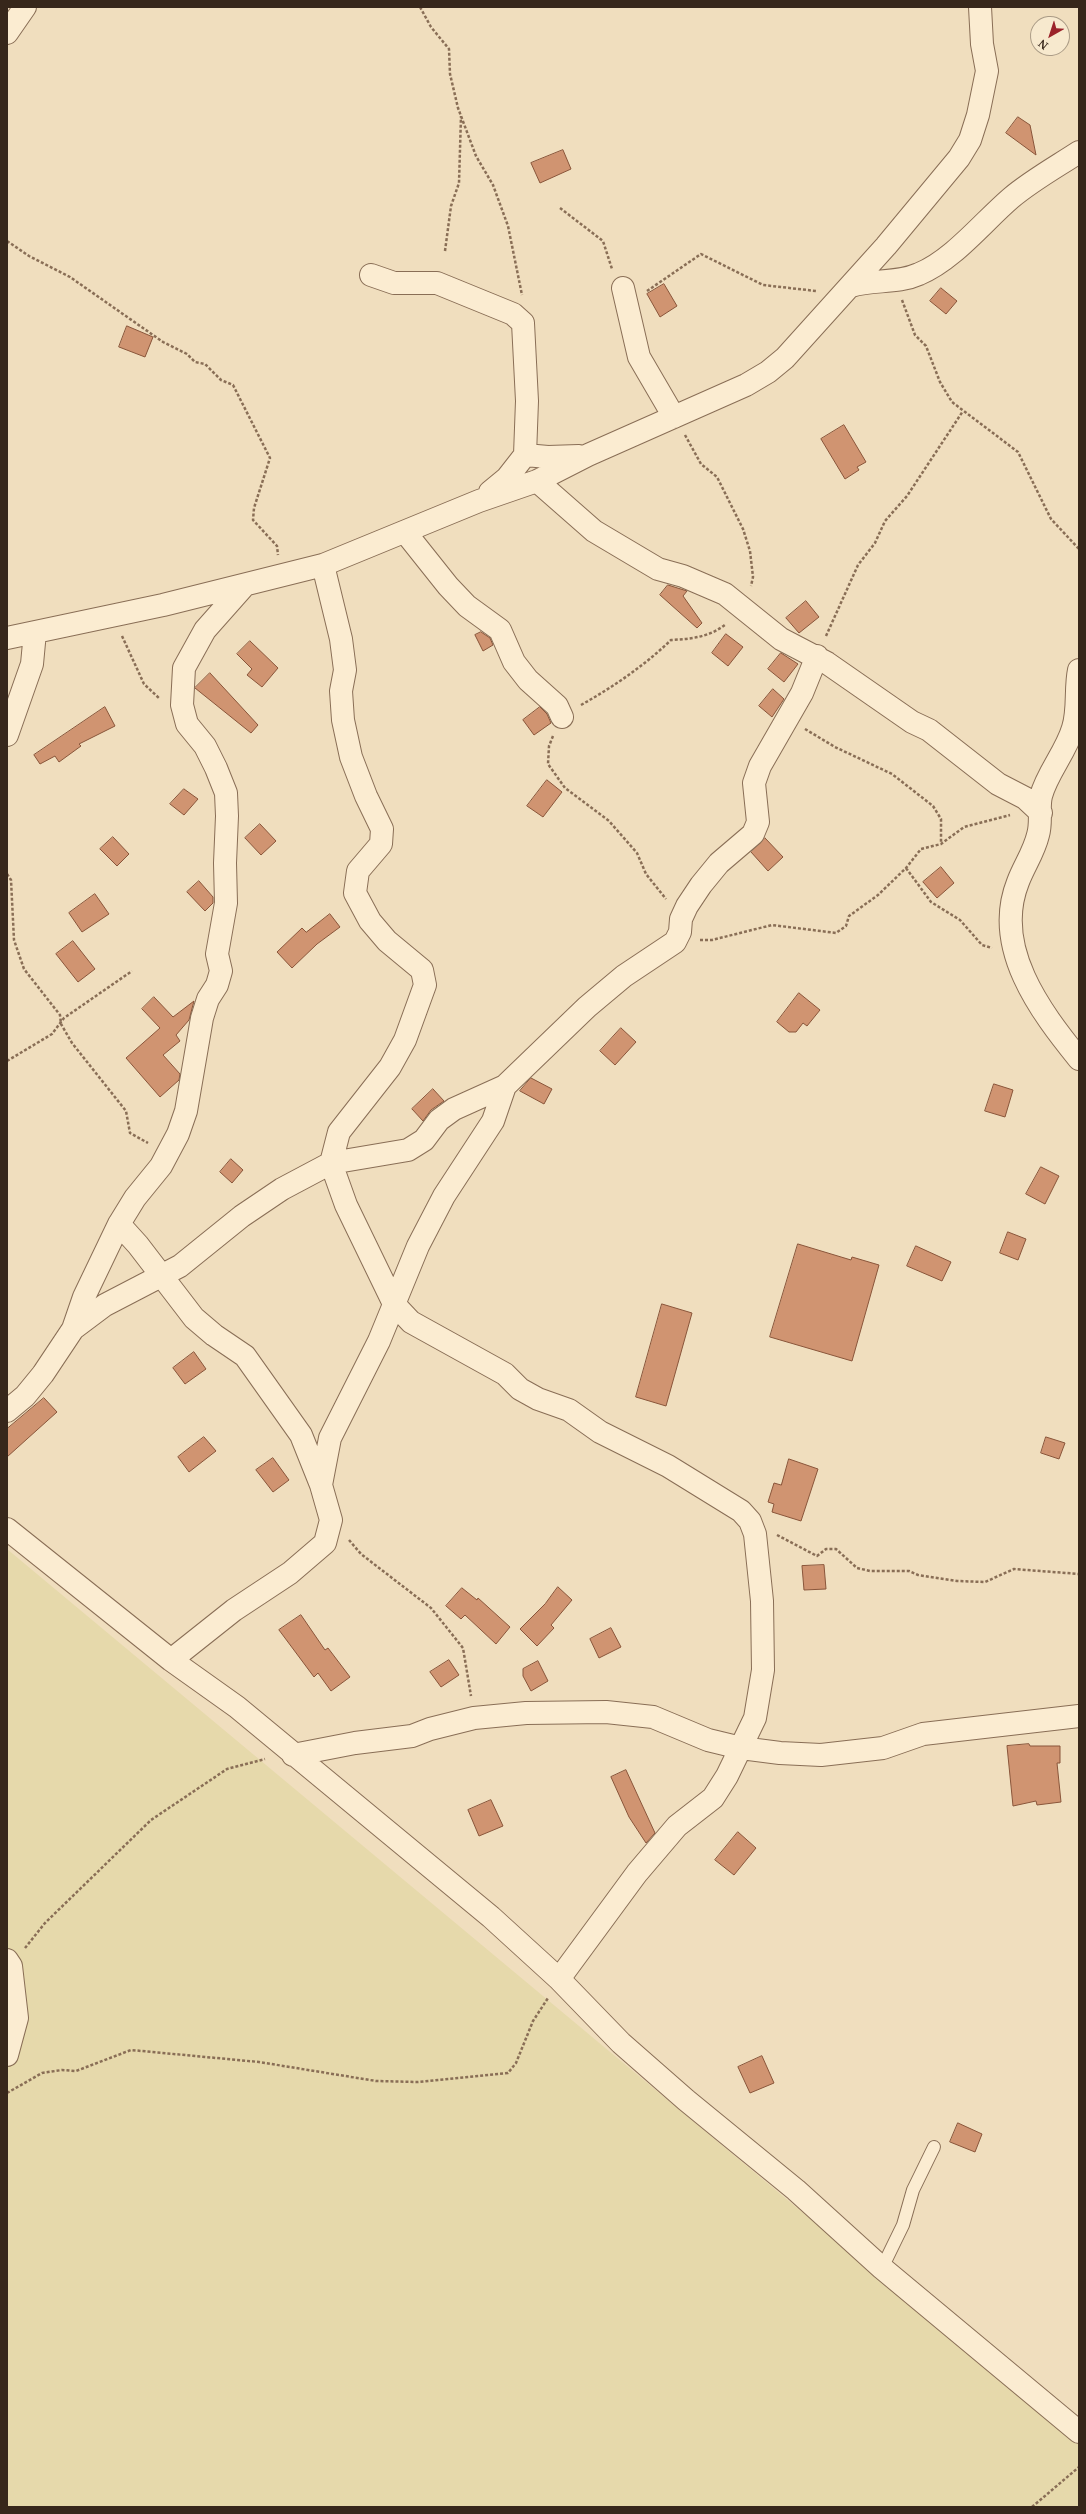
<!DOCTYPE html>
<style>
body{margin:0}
#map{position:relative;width:1086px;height:2514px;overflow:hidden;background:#f0debe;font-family:"Noto Serif",serif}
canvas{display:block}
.frame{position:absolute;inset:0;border:8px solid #37271b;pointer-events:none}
.north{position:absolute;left:1030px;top:16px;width:40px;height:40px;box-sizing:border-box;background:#f7e9ce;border:1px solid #aa9b86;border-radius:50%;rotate:219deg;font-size:11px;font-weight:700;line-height:16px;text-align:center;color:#37271b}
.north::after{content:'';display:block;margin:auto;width:14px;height:18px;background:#9b232a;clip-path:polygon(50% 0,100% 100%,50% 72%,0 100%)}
</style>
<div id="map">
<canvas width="1086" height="2514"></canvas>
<div class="frame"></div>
<div class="north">N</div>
</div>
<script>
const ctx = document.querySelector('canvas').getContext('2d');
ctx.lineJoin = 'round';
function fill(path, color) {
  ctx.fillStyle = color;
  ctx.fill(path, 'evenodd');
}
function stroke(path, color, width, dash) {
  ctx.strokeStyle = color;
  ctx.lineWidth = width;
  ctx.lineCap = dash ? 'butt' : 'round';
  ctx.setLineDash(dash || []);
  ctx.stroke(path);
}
fill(new Path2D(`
 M 7,1549 L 1079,2443 L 1079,2507 L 7,2507 Z`), '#e6d9ab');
const building = new Path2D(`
 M 1018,117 L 1030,125 L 1036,155 L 1006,133 Z
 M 563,150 L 571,169 L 540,183 L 531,163 Z
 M 664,284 L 677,306 L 660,317 L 647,294 Z
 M 941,288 L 957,301 L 946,314 L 930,301 Z
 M 127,326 L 153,337 L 145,357 L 119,347 Z
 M 844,425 L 866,462 L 857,467 L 859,470 L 845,479 L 821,439 Z
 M 668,585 L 687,591 L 683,596 L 702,623 L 697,628 L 660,595 Z
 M 806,601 L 819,617 L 799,633 L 786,618 Z
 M 481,632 L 490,638 L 493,645 L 483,651 L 475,635 Z
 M 726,634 L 743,647 L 728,666 L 712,653 Z
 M 250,641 L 278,668 L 262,687 L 247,675 L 252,669 L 237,654 Z
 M 781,653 L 798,664 L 784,682 L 768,669 Z
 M 210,673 L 258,725 L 251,733 L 195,688 Z
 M 773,689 L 784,699 L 772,717 L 759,706 Z
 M 105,707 L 115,726 L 79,744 L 81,746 L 59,762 L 55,756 L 40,764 L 34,755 Z
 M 540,707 L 547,714 L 551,723 L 534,735 L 523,720 Z
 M 547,780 L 562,792 L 543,817 L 527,806 Z
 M 184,789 L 198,799 L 184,815 L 170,804 Z
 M 260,824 L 276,841 L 261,855 L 245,838 Z
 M 113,837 L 129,854 L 117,866 L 100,849 Z
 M 765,838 L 783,857 L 768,871 L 751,852 Z
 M 941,867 L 954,883 L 937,898 L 923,882 Z
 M 199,881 L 213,897 L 213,903 L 205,911 L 187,892 Z
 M 95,894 L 109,914 L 82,932 L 69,913 Z
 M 330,914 L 340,927 L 317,944 L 292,968 L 277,952 L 302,928 L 306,932 Z
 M 73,941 L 95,969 L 78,982 L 56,954 Z
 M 799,993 L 820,1010 L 807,1026 L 803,1023 L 796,1032 L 789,1032 L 777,1022 Z
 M 154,997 L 173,1017 L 194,1001 L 189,1020 L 176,1035 L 180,1041 L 163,1055 L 180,1074 L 179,1080 L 160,1097 L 126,1058 L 160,1028 L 142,1009 Z
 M 621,1028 L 636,1042 L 615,1065 L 600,1051 Z
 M 531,1078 L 552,1089 L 544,1104 L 520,1091 Z
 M 994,1084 L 1013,1090 L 1005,1117 L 985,1111 Z
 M 433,1089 L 444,1101 L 431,1110 L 423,1121 L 412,1109 Z
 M 231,1159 L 243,1170 L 232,1183 L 220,1172 Z
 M 1041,1167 L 1059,1176 L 1045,1204 L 1026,1194 Z
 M 1008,1232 L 1026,1239 L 1018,1260 L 1000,1253 Z
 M 798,1244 L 851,1260 L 852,1257 L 879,1265 L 852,1361 L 770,1337 Z
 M 916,1246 L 951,1262 L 942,1281 L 907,1266 Z
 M 662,1304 L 692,1313 L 666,1406 L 636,1397 Z
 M 194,1352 L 206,1369 L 185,1384 L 173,1368 Z
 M 44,1398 L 57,1412 L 7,1457 L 7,1429 Z
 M 204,1437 L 216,1451 L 189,1472 L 178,1457 Z
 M 1046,1437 L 1065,1443 L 1059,1459 L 1041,1453 Z
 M 273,1458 L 289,1480 L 273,1492 L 256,1470 Z
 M 789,1459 L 818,1469 L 801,1521 L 772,1512 L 774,1504 L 768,1502 L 774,1483 L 781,1485 Z
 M 824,1565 L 826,1589 L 804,1590 L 802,1566 Z
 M 558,1587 L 572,1600 L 551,1625 L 554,1628 L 537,1646 L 520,1629 L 545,1604 Z
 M 462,1588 L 477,1600 L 478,1598 L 510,1627 L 496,1644 L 465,1615 L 461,1619 L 446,1606 Z
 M 301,1615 L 325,1650 L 328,1648 L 350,1677 L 331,1691 L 318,1673 L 314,1677 L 279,1630 Z
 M 611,1628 L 621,1647 L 599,1658 L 590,1639 Z
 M 449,1660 L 459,1675 L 441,1687 L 430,1672 Z
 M 538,1661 L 548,1681 L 531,1691 L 523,1676 L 523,1669 Z
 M 1029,1744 L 1030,1746 L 1060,1746 L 1060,1763 L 1057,1763 L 1061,1802 L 1037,1805 L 1036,1801 L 1013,1806 L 1007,1746 Z
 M 626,1770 L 655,1833 L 646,1843 L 629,1817 L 611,1777 Z
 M 491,1800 L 503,1826 L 479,1836 L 468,1810 Z
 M 738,1832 L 756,1848 L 734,1875 L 715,1860 Z
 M 762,2056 L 774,2083 L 750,2093 L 738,2067 Z
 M 958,2123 L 982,2134 L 975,2152 L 950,2142 Z`);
fill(building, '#d09471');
stroke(building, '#89553a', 1);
const lane = new Path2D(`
 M 882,2268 L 903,2225 L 913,2190 L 934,2147`);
const street = new Path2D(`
 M 7,33 L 25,7
 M 371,275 L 394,283 L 437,283 L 513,314 L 523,323 L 527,401 L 525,455 L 507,478 L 490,492
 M 851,286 C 873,279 897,284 919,274 C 953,260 983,222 1011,198 C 1031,181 1056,167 1079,152
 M 623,288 L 639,357 L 674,417
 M 525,455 L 548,457 L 579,456
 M 537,481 L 594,531 L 658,569 L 683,576 L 725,594 L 781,639 L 827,663 L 912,722 L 929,730 L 998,784 L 1025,798 L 1041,813
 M 405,532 L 448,586 L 467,606 L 500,630 L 514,662 L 528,680 L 557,706 L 562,717
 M 323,565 L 341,639 L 345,670 L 341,691 L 343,720 L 351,757 L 366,796 L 382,829 L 381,844 L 358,871 L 355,893 L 370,921 L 387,941 L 422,970 L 425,985 L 405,1040 L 390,1067 L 339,1132 L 331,1163 L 346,1205 L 394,1304 L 411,1322 L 505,1374 L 520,1389 L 538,1399 L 569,1410 L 600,1432 L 668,1466 L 741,1511 L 750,1521 L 755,1534 L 762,1601 L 763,1670 L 755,1718 L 727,1776 L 713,1798 L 677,1826 L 637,1873 L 559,1979
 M 7,638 L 163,605 L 323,565 L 479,501 L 537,481 L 588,455 L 746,385 L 768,372 L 785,358 L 886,246 L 959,158 L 970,140 L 978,115 L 987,71 L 982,44 L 980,7
 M 1079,670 C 1075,689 1079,710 1073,728 C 1066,752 1047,773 1041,796 C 1038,808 1042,822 1038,835 C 1034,852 1024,866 1018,882 C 992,947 1040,1011 1079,1059
 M 7,735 L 32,664 L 35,632
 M 119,1224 L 138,1245 L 194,1318 L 214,1335 L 245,1356 L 301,1435 L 321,1485
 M 73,1329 L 105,1305 L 180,1266 L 242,1216 L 282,1189 L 331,1163 L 408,1150 L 424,1140 L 439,1120 L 454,1109 L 505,1086
 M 7,1411 L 25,1396 L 43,1374 L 73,1329 L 84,1297 L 119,1224 L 135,1198 L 161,1166 L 178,1134 L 186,1111 L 202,1018 L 208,999 L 217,985 L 221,971 L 217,954 L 226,903 L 225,863 L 227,816 L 226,793 L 216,768 L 205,746 L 187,724 L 182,705 L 184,668 L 205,630 L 244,586
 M 7,1529 L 171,1660 L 237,1707 L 491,1917 L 559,1979 L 621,2043 L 686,2100 L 796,2190 L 882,2268 L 1079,2432
 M 171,1660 L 234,1610 L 290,1573 L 325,1543 L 331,1520 L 321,1485 L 330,1438 L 379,1341 L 418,1246 L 444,1196 L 493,1121 L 505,1086 L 587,1007 L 624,976 L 675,942 L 680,932 L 681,919 L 687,906 L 701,885 L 719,863 L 753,834 L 758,822 L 754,783 L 760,766 L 802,693 L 817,656
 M 293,1755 L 355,1743 L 412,1736 L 430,1729 L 474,1718 L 526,1713 L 606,1712 L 653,1717 L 708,1740 L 741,1748 L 780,1753 L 821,1755 L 883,1748 L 923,1734 L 1079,1716
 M 7,1960 L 11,1966 L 17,2018 L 7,2055`);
stroke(lane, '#896e56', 14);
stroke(street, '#896e56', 24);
stroke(new Path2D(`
 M 420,7 L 431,27 L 449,49 L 450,74 L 458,108 L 476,156 L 493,185 L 508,226 L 522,295
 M 560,208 L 603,241 L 612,269
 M 7,241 L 29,256 L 70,277 L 163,342 L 187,354 L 195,362 L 205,364 L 221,380 L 233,385 L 270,458 L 254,508 L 253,520 L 277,546 L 278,555
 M 445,251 L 451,206 L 459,183 L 461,116
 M 647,291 L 701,254 L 763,285 L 816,291
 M 902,300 L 915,335 L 926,346 L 940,382 L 952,402 L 1018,452 L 1051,519 L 1079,549
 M 685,435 L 701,464 L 717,477 L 743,529 L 750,551 L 753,577 L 751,586
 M 122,636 L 144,684 L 160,699
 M 826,636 L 858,565 L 875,543 L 885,521 L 907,496 L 963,411
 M 581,705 C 613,687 644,666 671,640 C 691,639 710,637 726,624
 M 805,729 L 835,747 L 892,774 L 933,806 L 941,819 L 941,843
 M 553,736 L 549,746 L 548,764 L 565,788 L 609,821 L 637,853 L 646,874 L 666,899
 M 906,868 L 931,902 L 960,920 L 982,945 L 992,948
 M 7,874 L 11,880 L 14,940 L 24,969 L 60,1015 L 61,1024 L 72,1043 L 126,1111 L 130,1133 L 148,1143
 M 700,940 L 712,940 L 772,925 L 836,933 L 846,926 L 849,916 L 878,895 L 906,868 L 921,849 L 941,844 L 964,827 L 1010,815
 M 7,1061 L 52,1034 L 64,1018 L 132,971
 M 777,1535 L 817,1556 L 826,1549 L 836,1549 L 857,1568 L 870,1571 L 909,1571 L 918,1575 L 957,1581 L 985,1582 L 1014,1569 L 1079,1574
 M 349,1540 L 361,1554 L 431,1608 L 463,1648 L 471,1696
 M 25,1948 L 45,1923 L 151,1820 L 227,1769 L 265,1759
 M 7,2093 L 42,2073 L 62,2070 L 76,2071 L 131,2050 L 259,2062 L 376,2081 L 418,2082 L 508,2073 L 516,2063 L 533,2021 L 548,1998
 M 1032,2507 L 1079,2467`), '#896e56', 2.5, [3, 2]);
stroke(lane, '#fbecd1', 12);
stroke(street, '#fbecd1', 22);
</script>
